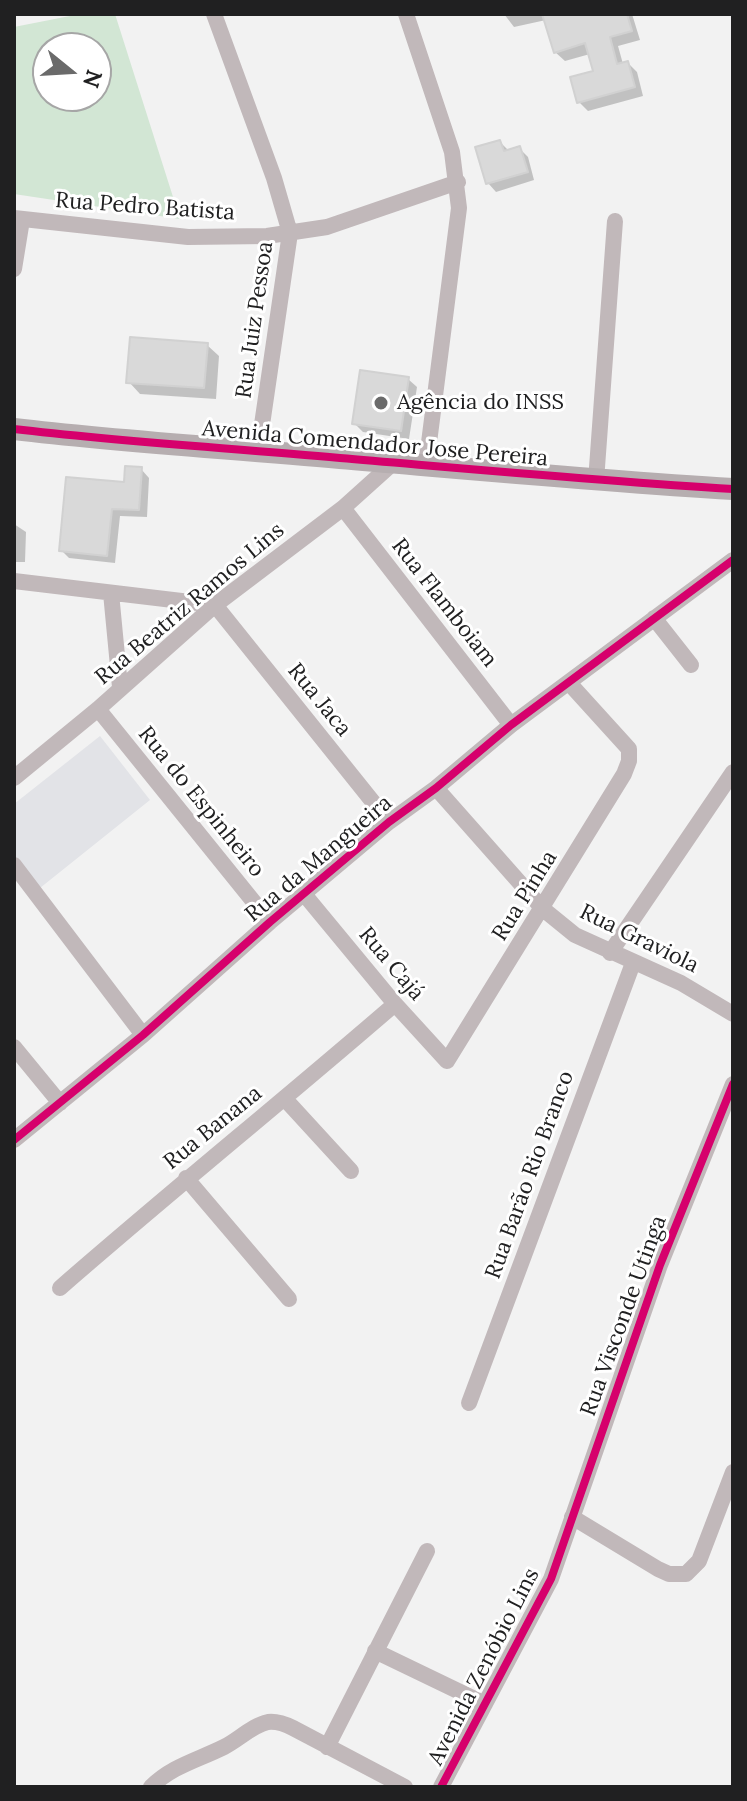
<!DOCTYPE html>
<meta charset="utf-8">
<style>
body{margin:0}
#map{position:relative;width:747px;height:1801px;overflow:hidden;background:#f2f2f2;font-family:Lora,serif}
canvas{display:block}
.frame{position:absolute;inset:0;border:16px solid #202021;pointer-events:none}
.north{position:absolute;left:32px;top:32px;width:80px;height:80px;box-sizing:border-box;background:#fff;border:2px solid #a6a6a6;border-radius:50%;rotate:108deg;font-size:22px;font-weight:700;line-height:32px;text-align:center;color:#202021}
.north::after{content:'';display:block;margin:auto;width:28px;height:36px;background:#6a6a6a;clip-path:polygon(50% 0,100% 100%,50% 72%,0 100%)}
</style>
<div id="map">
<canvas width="747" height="1801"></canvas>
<div class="frame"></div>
<div class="north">N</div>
</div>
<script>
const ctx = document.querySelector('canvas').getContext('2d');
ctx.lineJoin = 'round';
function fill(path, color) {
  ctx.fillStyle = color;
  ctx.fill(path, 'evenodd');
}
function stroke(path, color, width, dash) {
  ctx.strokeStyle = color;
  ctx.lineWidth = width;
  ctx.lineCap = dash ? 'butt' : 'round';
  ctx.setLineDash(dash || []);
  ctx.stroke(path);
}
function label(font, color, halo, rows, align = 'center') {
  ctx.font = font + ' Lora,serif';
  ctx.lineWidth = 6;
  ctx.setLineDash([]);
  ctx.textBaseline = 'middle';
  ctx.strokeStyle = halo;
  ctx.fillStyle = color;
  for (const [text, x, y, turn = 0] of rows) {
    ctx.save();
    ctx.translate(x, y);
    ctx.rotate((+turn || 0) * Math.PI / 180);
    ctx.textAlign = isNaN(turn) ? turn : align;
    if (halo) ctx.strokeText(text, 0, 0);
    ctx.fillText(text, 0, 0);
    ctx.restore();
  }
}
fill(new Path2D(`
 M 100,736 L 150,800 L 40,888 L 14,855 L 14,804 Z`), '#e2e3e7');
fill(new Path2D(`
 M 80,14 L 115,14 L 180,219 L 14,194 L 14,27 ZM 48,48 L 96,48 L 96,96 L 48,96 Z`), '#d2e6d4');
fill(new Path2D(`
 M 504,14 L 632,14 L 640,40 L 618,46 L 623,64 L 628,63 L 637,72 L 643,96 L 588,111 L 579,102 L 595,72 L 590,54 L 565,61 L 555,52 L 546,20 L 514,27 Z
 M 500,142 L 508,150 L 520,149 L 528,157 L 534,180 L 496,192 L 488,183 Z
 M 207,345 L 219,356 L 216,399 L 140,394 L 129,382 Z
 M 408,379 L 417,387 L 409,439 L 363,432 L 354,423 Z
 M 141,469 L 149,478 L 147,517 L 120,516 L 115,563 L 69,558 L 61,550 Z
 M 14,524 L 26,532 L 25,562 L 14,562 Z`), '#0003');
const building = new Path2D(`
 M 542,14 L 627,14 L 632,31 L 610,37 L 617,64 L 628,61 L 635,87 L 577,103 L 570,77 L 593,71 L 585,43 L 554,53 Z
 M 500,140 L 504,151 L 520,146 L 528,172 L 486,184 L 475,147 Z
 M 130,337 L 208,343 L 204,388 L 126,383 Z
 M 360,370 L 409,377 L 401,431 L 352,424 Z
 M 125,466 L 142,467 L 139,510 L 112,509 L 107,556 L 59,551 L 66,477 L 124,482 Z`);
fill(building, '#d9d9d9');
stroke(building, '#d1d1d1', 2);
stroke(new Path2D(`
 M 214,14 L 274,178 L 290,233 L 258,452
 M 406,14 L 452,152 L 459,208 L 426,466
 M 14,218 L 188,237 L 267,236 L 327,227 L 458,182
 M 14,269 L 22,220
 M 596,481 L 615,221
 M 343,508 L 511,725
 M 14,581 L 215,605 L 389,822
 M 111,593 L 120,687
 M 654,618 L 691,665
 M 98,709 L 270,922
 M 14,778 L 98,709 L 215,605 L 343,508 L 393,463
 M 436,788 L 543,909 L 575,935 L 681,983 L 733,1014
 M 14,865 L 143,1035
 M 304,894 L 395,1004 L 447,1061 L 624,774 L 629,761 L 629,749 L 570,684
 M 610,953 L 733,772
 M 14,1047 L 60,1103
 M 285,1099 L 351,1171
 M 14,1140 L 143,1035 L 270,922 L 389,822 L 436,788 L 511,725 L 733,560
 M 186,1178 L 289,1299
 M 60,1288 C 170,1192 284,1100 395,1004
 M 469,1403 L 633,963
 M 572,1517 L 658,1569 L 669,1574 L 686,1574 L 699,1561 L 733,1472
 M 375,1651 L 485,1704
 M 327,1747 L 427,1551
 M 151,1787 C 172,1766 198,1760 224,1747 C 238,1740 253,1725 268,1722 C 277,1721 285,1724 293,1728 L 405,1787
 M 441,1787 L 551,1579 L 660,1265 L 733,1084`), '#c1b8ba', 16);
stroke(new Path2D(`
 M 14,429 C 123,442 231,448 340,458 C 471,469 602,481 733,489`), '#b6aeb0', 22);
stroke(new Path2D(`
 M 14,429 C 123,442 231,448 340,458 C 471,469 602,481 733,489
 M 14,1140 L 143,1035 L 270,922 L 389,822 L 436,788 L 511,725 L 733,560
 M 441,1787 L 551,1579 L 660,1265 L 733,1084`), '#d6006c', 8);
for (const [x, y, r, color] of [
 [381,403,8,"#6a6a6a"]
]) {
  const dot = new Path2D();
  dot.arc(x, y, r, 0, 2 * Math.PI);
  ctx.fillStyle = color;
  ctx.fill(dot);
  stroke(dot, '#fff', 3);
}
label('22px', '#202021', '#fff', [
 ["Rua Pedro Batista",145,207,4],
 ["Rua Juiz Pessoa",255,320,-82],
 ["Avenida Comendador Jose Pereira",375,444,5],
 ["Rua Flamboiam",444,603,52],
 ["Rua Beatriz Ramos Lins",190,604,-40],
 ["Rua Jaca",319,700,51],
 ["Rua do Espinheiro",201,802,51],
 ["Rua da Mangueira",319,859,-40],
 ["Rua Pinha",525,896,-58],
 ["Rua Graviola",639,939,26],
 ["Rua Cajá",391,964,50],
 ["Rua Banana",213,1128,-39],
 ["Rua Barão Rio Branco",530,1175,-70],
 ["Rua Visconde Utinga",624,1316,-70],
 ["Avenida Zenóbio Lins",484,1667,-63]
]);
label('22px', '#202021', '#fff', [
 ["Agência do INSS",397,403]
], 'left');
</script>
